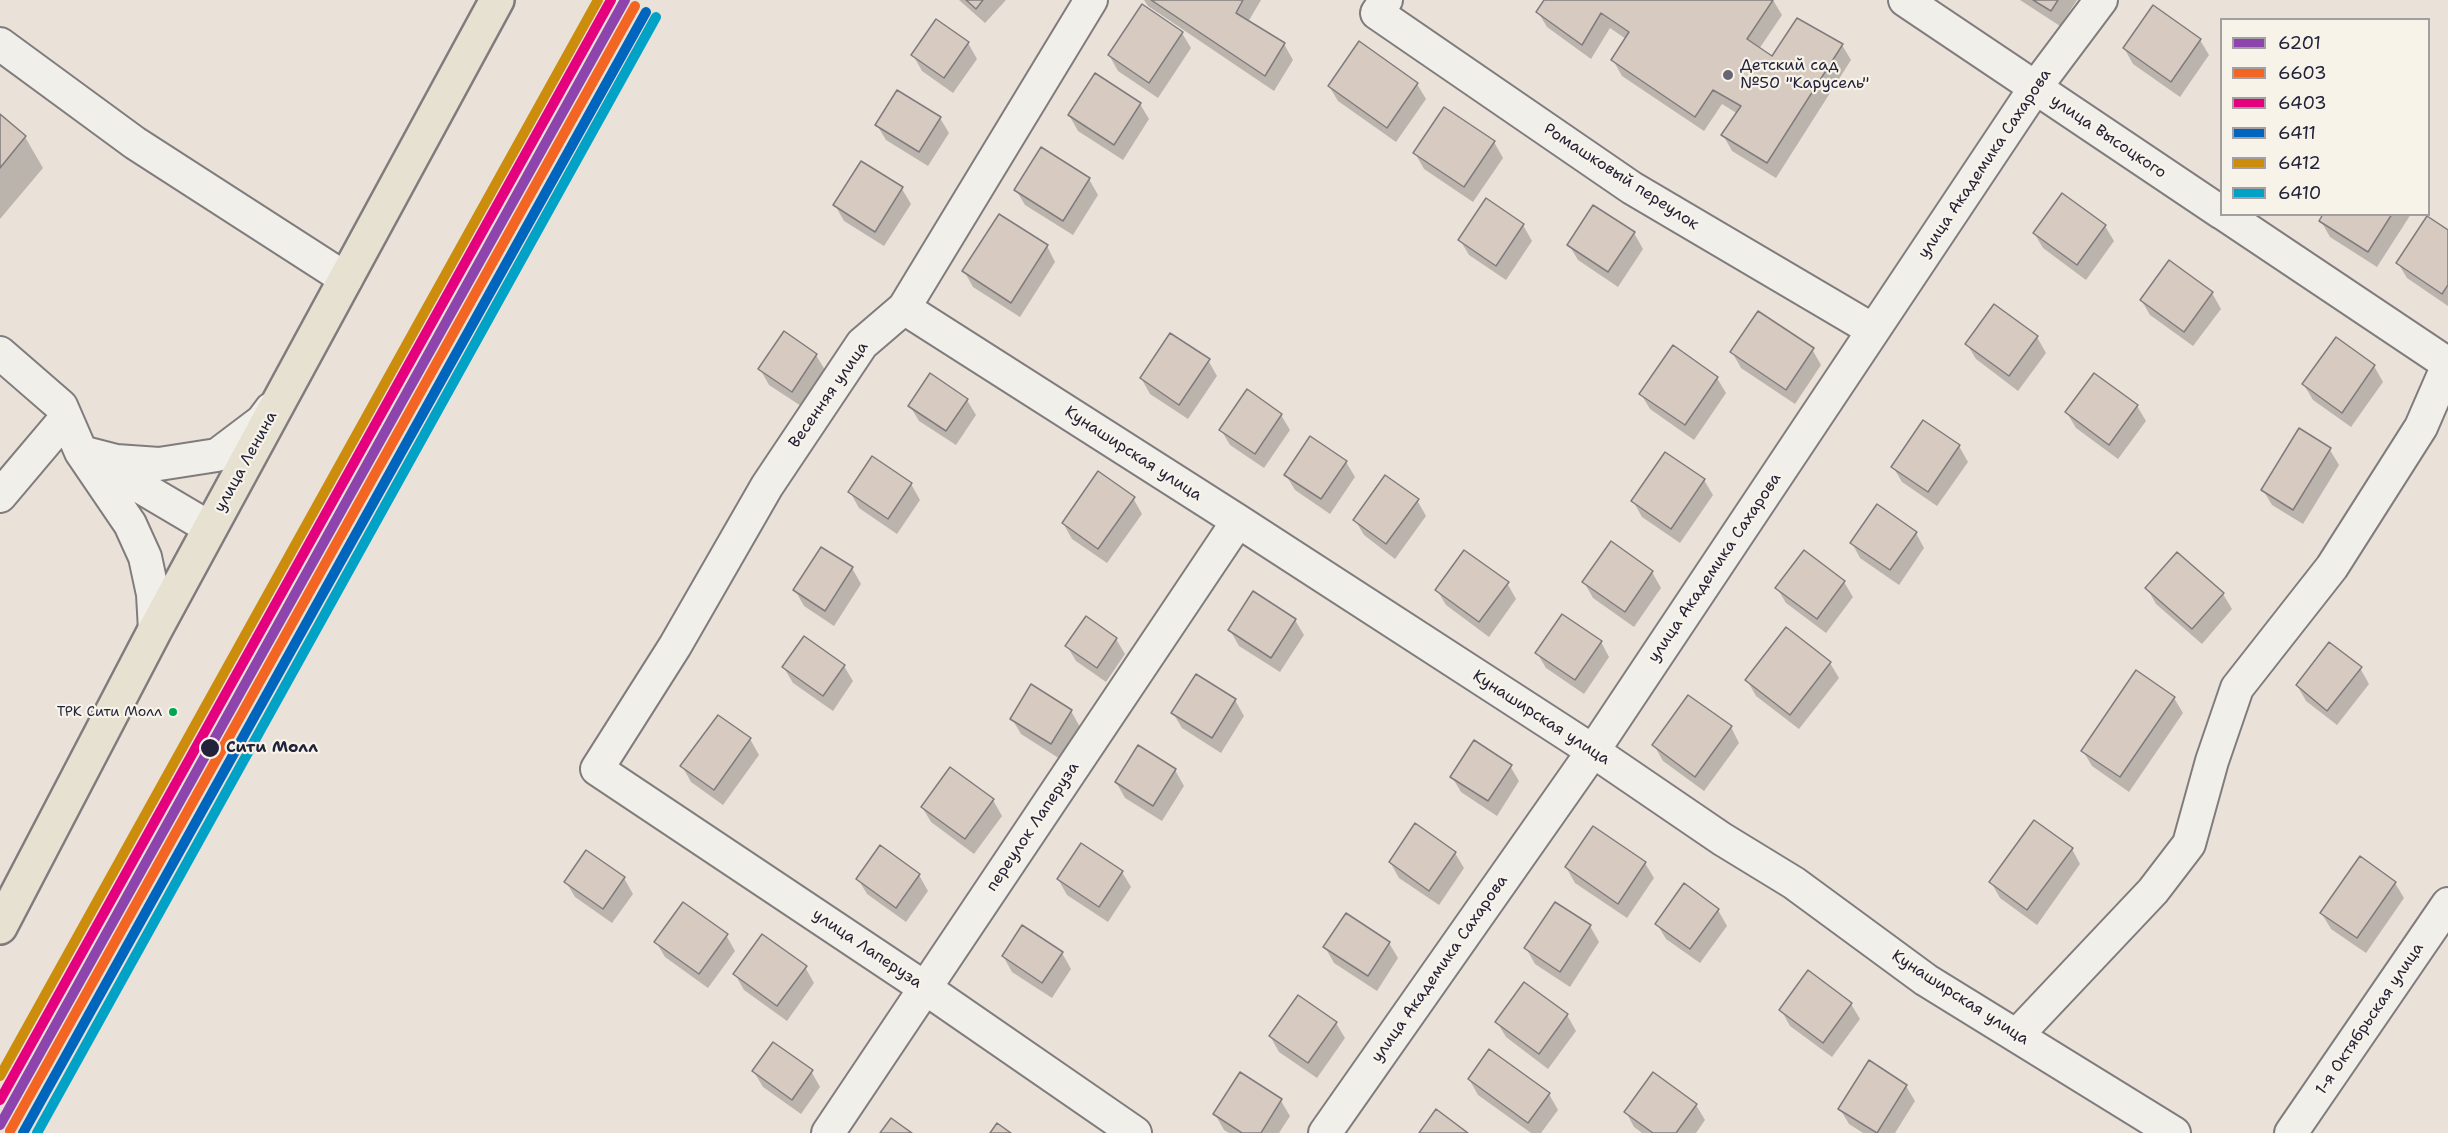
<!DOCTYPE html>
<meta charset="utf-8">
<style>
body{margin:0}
#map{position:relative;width:2448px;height:1133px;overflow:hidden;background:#eae1d9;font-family:"Shantell Sans",sans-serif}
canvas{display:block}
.legend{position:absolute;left:2220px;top:18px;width:210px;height:198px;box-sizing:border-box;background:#f7f3e8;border:2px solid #a29fa3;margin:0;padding:8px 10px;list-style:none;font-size:18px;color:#22223b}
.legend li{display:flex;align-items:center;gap:12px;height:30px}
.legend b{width:30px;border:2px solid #a29fa3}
</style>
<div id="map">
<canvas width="2448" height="1133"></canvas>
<ul class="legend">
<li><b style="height:8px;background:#8e44ad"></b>6201</li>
<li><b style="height:8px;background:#f26522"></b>6603</li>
<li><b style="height:8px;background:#e5007d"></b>6403</li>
<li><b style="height:8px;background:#0065bd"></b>6411</li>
<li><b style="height:8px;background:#cc8c0c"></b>6412</li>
<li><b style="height:8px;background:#02a2c7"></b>6410</li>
</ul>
</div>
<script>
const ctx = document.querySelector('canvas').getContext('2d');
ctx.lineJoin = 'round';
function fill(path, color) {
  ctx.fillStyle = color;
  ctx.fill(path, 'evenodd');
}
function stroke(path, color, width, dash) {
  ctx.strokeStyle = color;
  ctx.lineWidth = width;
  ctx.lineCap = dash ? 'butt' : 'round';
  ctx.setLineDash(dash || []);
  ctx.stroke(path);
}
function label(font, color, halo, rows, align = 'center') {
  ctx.font = font + ' "Shantell Sans",sans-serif';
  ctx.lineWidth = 4.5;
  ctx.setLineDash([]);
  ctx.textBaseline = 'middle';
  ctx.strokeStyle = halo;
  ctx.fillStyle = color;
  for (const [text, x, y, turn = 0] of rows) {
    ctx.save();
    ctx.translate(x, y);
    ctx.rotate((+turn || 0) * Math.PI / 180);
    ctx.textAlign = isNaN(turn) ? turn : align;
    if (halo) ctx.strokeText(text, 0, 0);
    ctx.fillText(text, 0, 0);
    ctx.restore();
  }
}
fill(new Path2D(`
 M 959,0 L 1006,0 L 985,23 Z
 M 1144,0 L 1261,0 L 1248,22 L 1284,44 L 1293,60 L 1274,91 L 1148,6 Z
 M 1546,0 L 1773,0 L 1782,15 L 1759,49 L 1773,58 L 1842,45 L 1851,60 L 1776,178 L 1732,151 L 1723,135 L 1738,114 L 1722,104 L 1704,131 L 1622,76 L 1613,60 L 1626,39 L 1610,28 L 1591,59 L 1547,27 L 1538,12 Z
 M 2020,0 L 2077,0 L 2060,26 Z
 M 1182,33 L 1191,48 L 1158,98 L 1118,71 L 1109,55 Z
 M 2200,40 L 2209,55 L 2180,97 L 2133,64 L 2124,48 Z
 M 968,43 L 977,59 L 953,93 L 922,71 L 913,55 Z
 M 1417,84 L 1426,99 L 1396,142 L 1338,101 L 1329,86 Z
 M 1140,104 L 1149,119 L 1123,160 L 1078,131 L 1069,115 Z
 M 0,116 L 25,137 L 43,168 L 0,219 Z
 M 940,118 L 949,133 L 928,166 L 886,140 L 877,125 Z
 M 1494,142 L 1503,158 L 1473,202 L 1424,169 L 1415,153 Z
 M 1042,149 L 1089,179 L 1098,195 L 1073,235 L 1025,205 L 1016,190 Z
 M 902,189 L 911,204 L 884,246 L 844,221 L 835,205 Z
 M 1487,200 L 1523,225 L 1532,241 L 1506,280 L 1469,255 L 1460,240 Z
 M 2325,214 L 2411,214 L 2377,267 L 2330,237 L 2321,221 Z
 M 2105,226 L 2114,241 L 2086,280 L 2043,248 L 2034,233 Z
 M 2448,232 L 2448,306 L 2407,278 L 2398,263 Z
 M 1634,233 L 1643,249 L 1618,287 L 1578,260 L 1569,245 Z
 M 1047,246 L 1055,262 L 1020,317 L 973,287 L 964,271 Z
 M 2212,293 L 2221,309 L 2193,346 L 2150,315 L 2141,300 Z
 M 2037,337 L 2046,353 L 2018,391 L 1976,359 L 1967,344 Z
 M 2337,339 L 2374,366 L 2383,382 L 2351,427 L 2313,400 L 2304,385 Z
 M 1812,349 L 1821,365 L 1795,404 L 1741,368 L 1732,352 Z
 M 816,355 L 825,370 L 801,406 L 769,385 L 760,369 Z
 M 1208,360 L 1217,376 L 1188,419 L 1150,394 L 1141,378 Z
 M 1717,378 L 1726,393 L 1694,440 L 1650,409 L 1641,394 Z
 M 967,400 L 976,415 L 956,445 L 919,421 L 910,406 Z
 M 2137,406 L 2146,421 L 2118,459 L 2076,428 L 2067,413 Z
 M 1281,415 L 1290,430 L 1264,468 L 1230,445 L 1221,430 Z
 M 1959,446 L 1968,462 L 1937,506 L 1902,482 L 1893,467 Z
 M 2330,450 L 2339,465 L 2303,524 L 2272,505 L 2263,490 Z
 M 1346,462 L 1355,477 L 1330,514 L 1295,490 L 1286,475 Z
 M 1704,480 L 1713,495 L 1680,543 L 1642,517 L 1633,501 Z
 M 911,484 L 920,500 L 897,534 L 859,508 L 850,492 Z
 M 1133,498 L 1142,514 L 1107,563 L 1072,539 L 1063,523 Z
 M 1417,500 L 1426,516 L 1395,559 L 1364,535 L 1355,520 Z
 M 1916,533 L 1924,548 L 1899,585 L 1860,558 L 1852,543 Z
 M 1611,543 L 1652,572 L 1661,588 L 1634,627 L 1593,598 L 1584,582 Z
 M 852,568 L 861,584 L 834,626 L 804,606 L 795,590 Z
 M 1844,582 L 1853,597 L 1826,633 L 1786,603 L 1777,588 Z
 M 1507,583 L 1516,599 L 1489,637 L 1446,605 L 1437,590 Z
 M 2147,588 L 2223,594 L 2232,609 L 2202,644 L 2156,604 Z
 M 1295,620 L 1304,635 L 1280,672 L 1239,646 L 1230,630 Z
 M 1116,639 L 1125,654 L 1106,682 L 1076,661 L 1067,646 Z
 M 1601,642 L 1609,657 L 1584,694 L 1546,668 L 1537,653 Z
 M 1830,663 L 1839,678 L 1799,729 L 1756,696 L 1747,680 Z
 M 844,666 L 853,681 L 833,711 L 793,683 L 784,668 Z
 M 2360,668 L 2369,684 L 2337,725 L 2306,701 L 2297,685 Z
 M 1197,676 L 1235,700 L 1244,716 L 1221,753 L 1182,728 L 1173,713 Z
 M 2174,698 L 2183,713 L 2129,792 L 2092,766 L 2083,751 Z
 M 1071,711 L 1080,727 L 1060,759 L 1021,734 L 1012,719 Z
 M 1731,727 L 1739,743 L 1704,791 L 1663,761 L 1654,745 Z
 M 750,739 L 759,755 L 723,805 L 691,782 L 682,766 Z
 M 1139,747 L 1175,770 L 1184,786 L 1162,821 L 1125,798 L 1116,782 Z
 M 1510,766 L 1519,781 L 1497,816 L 1461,792 L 1452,777 Z
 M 993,800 L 1002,816 L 974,854 L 931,822 L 922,807 Z
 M 880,847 L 919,875 L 928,891 L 906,922 L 867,894 L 858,879 Z
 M 2072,849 L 2080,864 L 2037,925 L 2000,898 L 1991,882 Z
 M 587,852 L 624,878 L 633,894 L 612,923 L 575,897 L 566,882 Z
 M 1455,853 L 1464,868 L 1439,905 L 1399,878 L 1390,862 Z
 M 1645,863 L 1654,878 L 1627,918 L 1575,883 L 1566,867 Z
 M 1122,872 L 1131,887 L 1108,922 L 1067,895 L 1058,879 Z
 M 2395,883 L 2404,898 L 2366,953 L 2331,929 L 2322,914 Z
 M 1718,910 L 1727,926 L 1700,963 L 1666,939 L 1657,924 Z
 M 1590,926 L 1599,942 L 1570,987 L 1535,964 L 1526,948 Z
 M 726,935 L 735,951 L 708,988 L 665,957 L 656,942 Z
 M 1389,943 L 1398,958 L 1377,991 L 1334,963 L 1325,947 Z
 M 1062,953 L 1071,969 L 1052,998 L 1012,972 L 1003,956 Z
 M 805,967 L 814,983 L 787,1021 L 744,990 L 735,974 Z
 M 1524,984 L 1567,1015 L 1576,1031 L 1548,1069 L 1506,1037 L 1497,1022 Z
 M 1851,1004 L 1860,1019 L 1832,1057 L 1790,1026 L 1781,1010 Z
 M 1336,1023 L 1345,1038 L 1317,1078 L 1279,1052 L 1270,1036 Z
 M 811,1071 L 820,1087 L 801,1114 L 763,1087 L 754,1072 Z
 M 1469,1079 L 1549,1094 L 1558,1110 L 1541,1133 L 1531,1133 L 1478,1095 Z
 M 1906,1086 L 1915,1101 L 1895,1133 L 1863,1133 L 1849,1124 L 1840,1109 Z
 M 1281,1101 L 1290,1116 L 1279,1133 L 1229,1133 L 1224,1130 L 1215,1114 Z
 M 1696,1105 L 1705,1120 L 1696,1133 L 1642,1133 L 1634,1127 L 1626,1112 Z`), '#0003');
const building = new Path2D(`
 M 966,0 L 983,0 L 976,9 Z
 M 1151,0 L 1243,0 L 1236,13 L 1285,43 L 1265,76 Z
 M 1544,0 L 1773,0 L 1747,39 L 1772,56 L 1797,18 L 1843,44 L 1767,163 L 1721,135 L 1741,106 L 1713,90 L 1695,117 L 1611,60 L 1629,32 L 1601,13 L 1582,45 L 1536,12 Z
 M 2033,0 L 2058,0 L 2051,11 Z
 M 1142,4 L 1183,32 L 1149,83 L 1108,55 Z
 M 2153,5 L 2201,39 L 2171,82 L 2123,48 Z
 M 936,19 L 969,42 L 944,78 L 911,55 Z
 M 1359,41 L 1418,83 L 1387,128 L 1328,86 Z
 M 1095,73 L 1141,103 L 1114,145 L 1068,115 Z
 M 897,90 L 941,117 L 919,152 L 875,125 Z
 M 1444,107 L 1495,141 L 1464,187 L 1413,153 Z
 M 0,114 L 26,136 L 0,168 Z
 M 1041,147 L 1090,178 L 1063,221 L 1014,190 Z
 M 861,161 L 903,187 L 875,232 L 833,205 Z
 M 2062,193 L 2106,225 L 2077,265 L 2033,233 Z
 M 1486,198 L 1524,224 L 1496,266 L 1458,240 Z
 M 1593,205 L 1635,232 L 1608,272 L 1567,245 Z
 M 999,214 L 1048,245 L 1011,303 L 962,271 Z
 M 2323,214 L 2392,214 L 2368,252 L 2319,221 Z
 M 2427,216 L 2448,230 L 2448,285 L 2442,294 L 2396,263 Z
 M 2169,260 L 2213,292 L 2184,332 L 2140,300 Z
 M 1994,304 L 2038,336 L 2009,376 L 1965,344 Z
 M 1758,311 L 1814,348 L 1786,390 L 1730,352 Z
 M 784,331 L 817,354 L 792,392 L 758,369 Z
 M 1170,333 L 1210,359 L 1179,405 L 1140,378 Z
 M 2336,337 L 2375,365 L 2342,413 L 2302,384 Z
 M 1673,345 L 1718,377 L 1685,425 L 1639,394 Z
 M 930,373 L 968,399 L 946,431 L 908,406 Z
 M 2094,373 L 2138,405 L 2109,445 L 2065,412 Z
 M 1247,389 L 1282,414 L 1255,454 L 1219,430 Z
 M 1923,420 L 1960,445 L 1928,492 L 1891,467 Z
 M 2299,428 L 2331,448 L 2293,510 L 2261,490 Z
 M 1310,436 L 1347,461 L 1321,499 L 1284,475 Z
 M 1665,452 L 1705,479 L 1671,529 L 1631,501 Z
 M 872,456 L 912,483 L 888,519 L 848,492 Z
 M 1098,471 L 1135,497 L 1098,549 L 1062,523 Z
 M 1385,475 L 1419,499 L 1386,544 L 1353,520 Z
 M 1877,504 L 1917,532 L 1890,570 L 1850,543 Z
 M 1611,541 L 1653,571 L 1625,612 L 1582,582 Z
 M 821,547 L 853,567 L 825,611 L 793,590 Z
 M 1464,550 L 1509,582 L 1479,622 L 1435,590 Z
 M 1804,550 L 1845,581 L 1817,619 L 1775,588 Z
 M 2177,552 L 2224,593 L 2192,629 L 2145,588 Z
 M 1253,591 L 1296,619 L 1271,658 L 1228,630 Z
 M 1562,614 L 1602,641 L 1575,680 L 1535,653 Z
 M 1086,616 L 1117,638 L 1097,668 L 1065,646 Z
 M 1786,627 L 1831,662 L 1790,715 L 1745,680 Z
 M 804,636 L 845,665 L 823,696 L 782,667 Z
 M 2329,642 L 2362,667 L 2327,711 L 2296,685 Z
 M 2136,670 L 2175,697 L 2120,777 L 2081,751 Z
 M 1196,674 L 1236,699 L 1212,738 L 1171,713 Z
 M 1031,684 L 1072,710 L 1051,744 L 1010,719 Z
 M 1688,695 L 1732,726 L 1695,777 L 1652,745 Z
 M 718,715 L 751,738 L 714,790 L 680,766 Z
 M 1474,740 L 1512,765 L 1488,801 L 1450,777 Z
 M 1138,745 L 1176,769 L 1153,806 L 1115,782 Z
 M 950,767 L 994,799 L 965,839 L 921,807 Z
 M 2034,820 L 2073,848 L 2027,910 L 1989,882 Z
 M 1415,823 L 1456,852 L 1429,891 L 1389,862 Z
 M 1593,826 L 1646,862 L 1618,904 L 1565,867 Z
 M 1081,843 L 1123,871 L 1099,907 L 1057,879 Z
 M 880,845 L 920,874 L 896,908 L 856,879 Z
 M 586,850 L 625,877 L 603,909 L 564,882 Z
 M 2360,856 L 2396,882 L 2357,938 L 2320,913 Z
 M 1684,883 L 1719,909 L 1690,949 L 1655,924 Z
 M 683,902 L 728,934 L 699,974 L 654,942 Z
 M 1555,902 L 1591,925 L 1560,972 L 1524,948 Z
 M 1346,913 L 1390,942 L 1368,976 L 1323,947 Z
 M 1022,925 L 1063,952 L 1042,983 L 1002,956 Z
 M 762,934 L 807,966 L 777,1006 L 733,974 Z
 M 1808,970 L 1852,1003 L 1823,1043 L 1779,1010 Z
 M 1524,982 L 1568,1014 L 1539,1054 L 1495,1022 Z
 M 1298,995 L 1337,1022 L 1308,1063 L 1269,1036 Z
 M 773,1042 L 813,1070 L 792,1100 L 752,1071 Z
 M 1489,1049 L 1550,1093 L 1528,1123 L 1468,1079 Z
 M 1869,1060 L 1907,1085 L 1877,1133 L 1838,1109 Z
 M 1240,1072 L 1282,1099 L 1261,1133 L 1242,1133 L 1213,1114 Z
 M 1653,1072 L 1697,1104 L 1676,1133 L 1653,1133 L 1624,1112 Z
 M 1436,1109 L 1468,1133 L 1419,1133 Z
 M 891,1118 L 912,1133 L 880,1133 Z
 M 997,1123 L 1011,1133 L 990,1133 Z`);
fill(building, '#d7cac1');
stroke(building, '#807c7e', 1.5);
const minor = new Path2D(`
 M 1091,0 L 904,308 L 862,344 L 767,486 L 675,646 L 597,769 L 925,988 L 1135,1133
 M 1386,0 L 1377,13 L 1632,188 L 1873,330
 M 1905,0 L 2222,213
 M 0,44 L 135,143 L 346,279
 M 2224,214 L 2448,364
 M 904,308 L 1238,521 L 1593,751 L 1722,839 L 1794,883 L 1926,980 L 2174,1133
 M 0,353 L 61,406 L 81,452 L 130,524 L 145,557 L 153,594 L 155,630
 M 81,452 L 116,461 L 159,464 L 217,455 L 262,421 L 271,409
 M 100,463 L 210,528
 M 0,496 L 65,419
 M 2017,1035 L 2153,891 L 2189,844 L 2212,761 L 2237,688 L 2332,567 L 2421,427 L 2448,365
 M 828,1133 L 1238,521
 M 1325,1133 L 1593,751 L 2035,88 L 2101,0
 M 2291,1133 L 2448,904`);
const major = new Path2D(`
 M 0,927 L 155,630 L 497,0`);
stroke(minor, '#807c7e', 36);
stroke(major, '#807c7e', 38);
stroke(minor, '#f1efea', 32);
stroke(major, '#e7e1d2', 33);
stroke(new Path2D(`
 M 0,1125 L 625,0`), '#8e44ad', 10);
stroke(new Path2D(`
 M 10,1131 L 635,6`), '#f26522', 10);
stroke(new Path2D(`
 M 0,1100 L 611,0`), '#e5007d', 10);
stroke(new Path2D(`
 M 23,1133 L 646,12`), '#0065bd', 10);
stroke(new Path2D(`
 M 0,1076 L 598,0`), '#cc8c0c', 10);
stroke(new Path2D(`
 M 37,1133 L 656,17`), '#02a2c7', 10);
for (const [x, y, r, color] of [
 [1728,75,6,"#686572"],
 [173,712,5,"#00a651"],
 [210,748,10,"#22223b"]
]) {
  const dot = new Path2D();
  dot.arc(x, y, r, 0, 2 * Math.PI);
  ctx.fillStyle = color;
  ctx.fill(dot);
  stroke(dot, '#f7f3e8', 2);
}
label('14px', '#22223b', '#f7f3e8', [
 ["ТРК Сити Молл",162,712]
], 'right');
label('16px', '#22223b', '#f7f3e8', [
 ["Детский сад",1740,66],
 ["№50 \"Карусель\"",1740,84]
], 'left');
label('16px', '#22223b', '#f7f3e8', [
 ["улица Высоцкого",2108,137,34],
 ["улица Академика Сахарова",1985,164,-56],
 ["Ромашковый переулок",1621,177,33],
 ["Весенняя улица",829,395,-55],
 ["Кунаширская улица",1133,454,33],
 ["улица Ленина",246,462,-61],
 ["улица Академика Сахарова",1715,568,-56],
 ["Кунаширская улица",1541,718,33],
 ["переулок Лаперуза",1033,827,-56],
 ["улица Лаперуза",867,949,34],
 ["улица Академика Сахарова",1440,969,-55],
 ["Кунаширская улица",1960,998,33],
 ["1-я Октябрьская улица",2370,1019,-56]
]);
label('bold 16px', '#22223b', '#f7f3e8', [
 ["Сити Молл",226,748]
], 'left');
</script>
